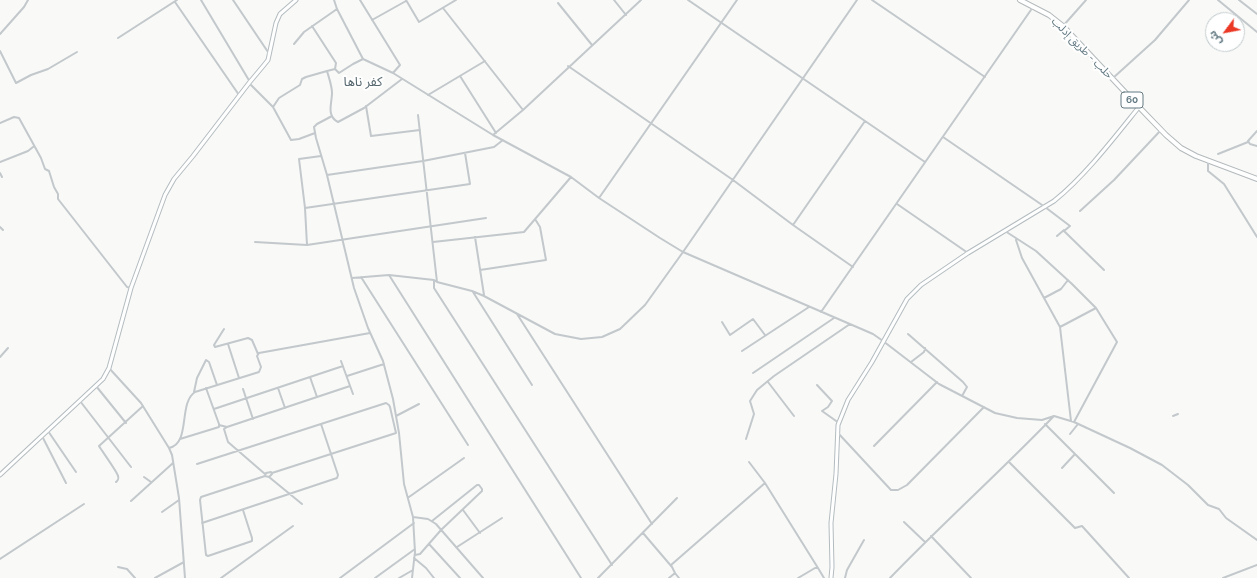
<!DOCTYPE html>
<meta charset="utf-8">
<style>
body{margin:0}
#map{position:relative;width:1257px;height:578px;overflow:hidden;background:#f9f9f7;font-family:Raleway,"Noto Sans Arabic",sans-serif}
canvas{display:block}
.north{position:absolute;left:1205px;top:12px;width:40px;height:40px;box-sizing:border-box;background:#fff;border:1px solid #c1cacd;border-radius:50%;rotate:238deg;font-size:11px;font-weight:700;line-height:16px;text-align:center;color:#637a83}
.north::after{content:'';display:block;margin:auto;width:14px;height:18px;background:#eb3825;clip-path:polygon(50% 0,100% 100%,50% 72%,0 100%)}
</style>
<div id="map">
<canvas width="1257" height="578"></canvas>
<div class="north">ش</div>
</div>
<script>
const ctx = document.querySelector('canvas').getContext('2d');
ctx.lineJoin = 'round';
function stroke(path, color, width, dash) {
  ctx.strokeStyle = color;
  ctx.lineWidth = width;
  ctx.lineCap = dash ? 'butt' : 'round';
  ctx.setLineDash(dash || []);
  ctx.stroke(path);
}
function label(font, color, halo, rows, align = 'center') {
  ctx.font = font + ' Raleway,"Noto Sans Arabic",sans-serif';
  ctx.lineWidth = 4;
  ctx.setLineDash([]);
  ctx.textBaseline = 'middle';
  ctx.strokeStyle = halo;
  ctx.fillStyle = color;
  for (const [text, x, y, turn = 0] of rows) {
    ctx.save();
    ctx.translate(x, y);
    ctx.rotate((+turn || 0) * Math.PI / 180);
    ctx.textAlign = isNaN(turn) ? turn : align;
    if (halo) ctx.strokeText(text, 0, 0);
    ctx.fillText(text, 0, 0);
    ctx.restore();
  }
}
const secondary = new Path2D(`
 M 0,475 L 103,379 L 109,368 L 131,288 L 165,195 L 174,179 L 193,156 L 249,83 L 264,65 L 268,60 L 276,23 L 280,14 L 296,0
 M 831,578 L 832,567 L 831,523 L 836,474 L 838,425 L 848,400 L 872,362 L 907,299 L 921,285 L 968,253 L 1054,201 C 1085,176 1114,138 1139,107`);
const highway = new Path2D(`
 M 1020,0 L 1049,15 L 1063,26 L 1139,107 L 1166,135 L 1181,148 L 1196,156 L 1257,179`);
stroke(secondary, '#b4bcc0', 5);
stroke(highway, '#b3b9bc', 6);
stroke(new Path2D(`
 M 201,0 L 250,82
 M 233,0 L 268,52 L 268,54
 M 334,0 L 337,9 L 363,59 L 393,73 L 493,135 L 571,177 L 599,198 L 660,238 L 683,252 L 873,334 L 883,341 L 939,384 L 995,413 L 1017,418 L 1042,420 L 1054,416 L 1074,422 L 1130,448 L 1162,465 L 1188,485 L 1208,505 L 1219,509 L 1226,518 L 1257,540
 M 360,0 L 400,65 L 393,73
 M 406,0 L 419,22 L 456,0
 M 614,0 L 626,15
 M 688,0 L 925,162
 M 872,0 L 985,77
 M 1218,0 L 1257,32
 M 1239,0 L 1257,14
 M 175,2 L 239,95
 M 558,3 L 592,45
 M 443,8 L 523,110
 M 372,20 L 406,1
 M 312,26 L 336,63 L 335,69 L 327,71 C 329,78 332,86 332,93 C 332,103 326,116 338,122 L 364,108 L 402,79
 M 1063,26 L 1086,0
 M 0,34 L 24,7 L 28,0
 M 118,38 L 177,0
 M 294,44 L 304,32 L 337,9
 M 0,51 L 16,83 L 31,75 L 48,69 L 77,52
 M 568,66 L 733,180 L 793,225 L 853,267
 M 335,69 L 339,73 L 353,64 L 363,59
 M 460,76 L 496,133
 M 1113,78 L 1155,40 L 1189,0
 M 249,83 L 273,107 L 291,140 L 299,139 L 315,133
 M 428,95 L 485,61
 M 366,106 L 371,136 L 420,130
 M 273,107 L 279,98 L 300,85 L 302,79 L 306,77 L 327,71
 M 418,115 L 437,282
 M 332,116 L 317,124 L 314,127 L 316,138 L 327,175 L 354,288 L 368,328 L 383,361 L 393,399 L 399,433 L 404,484 L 413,517 L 415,552 L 412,578
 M 0,123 L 14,117 L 19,118 L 41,158 L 45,169 L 49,171 L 54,187 L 58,194 L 58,199 L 127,287 L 131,288
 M 1257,131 L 1248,141 L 1250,144 L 1257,146
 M 493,135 L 523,110 L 641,0
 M 943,137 L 1045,207 L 1070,226 L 1064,231 L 1104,270
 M 1218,154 L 1248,142
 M 1208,161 L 1208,171 L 1224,184 L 1257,237
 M 0,162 L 28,151 L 33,147
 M 0,173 L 2,177
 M 327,175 L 423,161 L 494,147 L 503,140
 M 599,198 L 737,0
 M 897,204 L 968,253
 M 305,208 L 470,184 L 465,153
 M 1080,211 L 1114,180 L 1161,130
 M 793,225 L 865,121
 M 0,227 L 3,230
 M 1005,231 L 1036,251 L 1072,284 L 1096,308 L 1117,342 L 1074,422
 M 1057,236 L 1064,230
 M 475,237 L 484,295
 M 1016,240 L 1022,258 L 1060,327 L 1071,421
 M 255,242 L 307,245 L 486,218
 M 433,242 L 524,232 L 571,177
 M 307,245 L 305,208 L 299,159 L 321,156
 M 480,270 L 546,260 L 540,227 L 535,219
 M 389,275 L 581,578
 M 361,277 L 468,445
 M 352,278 L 389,275 L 434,280 L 437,282 L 472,291 L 484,296 L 555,334 L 581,339 L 602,337 L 620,329 L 645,305 L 683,252 L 857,0
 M 434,280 L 434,288 L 612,565
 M 473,292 L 532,385
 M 1044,298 L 1061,289 L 1068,280
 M 821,312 L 1033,7
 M 517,314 L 652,524
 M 722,322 L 730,335 L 753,319 L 765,335
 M 1060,327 L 1096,308
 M 224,329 L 214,345 L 215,347 L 248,338 L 252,340 L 258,354
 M 908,334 L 963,382 L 967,387 L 962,396
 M 228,344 L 239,378
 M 742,351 L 809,307
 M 0,357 L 8,348
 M 341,361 L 353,394
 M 911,362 L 924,352 L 925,348
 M 109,368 L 141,403 L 169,448 L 172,455 L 179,498 L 185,578
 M 753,373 L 834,318
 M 347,376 L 384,364
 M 310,377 L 317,397
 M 768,382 L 794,416
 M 817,385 L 832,401 L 828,407 L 822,411 L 839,423
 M 96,386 L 126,423
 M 278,388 L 285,408
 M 243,389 L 253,419
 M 194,392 L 197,378 L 206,360 L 209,362 L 217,385
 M 80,401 L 131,467
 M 214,409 L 343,366
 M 396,416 L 419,404
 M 1173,416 L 1178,414
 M 1045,424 L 1114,493
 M 219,425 L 227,427 L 224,429 L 228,442 L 265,474
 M 227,427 L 350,386
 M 48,431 L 76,472
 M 838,433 L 891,490 L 898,490 L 907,485 L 984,407
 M 1070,434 L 1078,424
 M 42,436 L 66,483
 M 180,439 L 219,427 L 219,424 L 206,388
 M 746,439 L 754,414 L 750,401 L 757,390 L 774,376 L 850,324
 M 874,446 L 937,382
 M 169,448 C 191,444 178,403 195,392 L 259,372 L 261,367 L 257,356 L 259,353 L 370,333
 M 749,462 L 765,483
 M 1009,462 L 1075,528 L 1082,526 L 1129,578
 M 197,464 L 386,403 L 389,405 L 390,407 L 396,433
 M 1062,468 L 1075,454
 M 272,473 L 396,433
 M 144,477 L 151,482
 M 269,477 L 302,504
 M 116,482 C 118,480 119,480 118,476 C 118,473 102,451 99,446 L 143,406
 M 409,497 L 464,458
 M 131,501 L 173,463
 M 243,510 L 252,538 L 252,541 L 208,556 L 206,555 L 200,500 L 201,497 L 265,476 L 266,473 L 271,472 L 272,474 L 269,477 L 265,476
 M 463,510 L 480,533
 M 162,512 L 179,500
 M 413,517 L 428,519 L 436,524 L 483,578
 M 904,522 L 925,542
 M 202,523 L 337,478 L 338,475 L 321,424
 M 643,533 L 672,567
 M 931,536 L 971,578
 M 429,544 L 460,578
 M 457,547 L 502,518
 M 415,555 L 420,554 L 441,530 L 482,491 L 482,489 L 479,485 L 477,485 L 432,521
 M 414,558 L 426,568 L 434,578
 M 0,559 L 84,504
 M 118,567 L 127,569 L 135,578
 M 155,578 L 184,562
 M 221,578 L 293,526
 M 340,578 L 414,523
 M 375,578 L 415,549
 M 399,578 L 413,570
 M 598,578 L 677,498
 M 669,578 L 675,573
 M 679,578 L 675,573 L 671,565 L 765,483 L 818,568
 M 798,578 L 815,568 L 818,568 L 824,578
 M 845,578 L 847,570 L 864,540
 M 890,578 C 943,523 1000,472 1053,417
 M 1223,578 L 1257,565`), '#c2c8cb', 2);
stroke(secondary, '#fff', 3);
stroke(highway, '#fff', 4);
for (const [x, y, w] of [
 [1132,100,22]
]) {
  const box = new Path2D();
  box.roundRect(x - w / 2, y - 8, w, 16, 3);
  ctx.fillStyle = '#fff';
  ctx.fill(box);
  stroke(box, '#637a83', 1);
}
label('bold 10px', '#637a83', null, [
 ["60",1132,100]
]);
label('11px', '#637a83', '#fff', [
 ["حلب - طريق إدلب",1082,48,45]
]);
label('13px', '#55666e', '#fff', [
 ["كفر ناها",363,82]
]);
</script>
